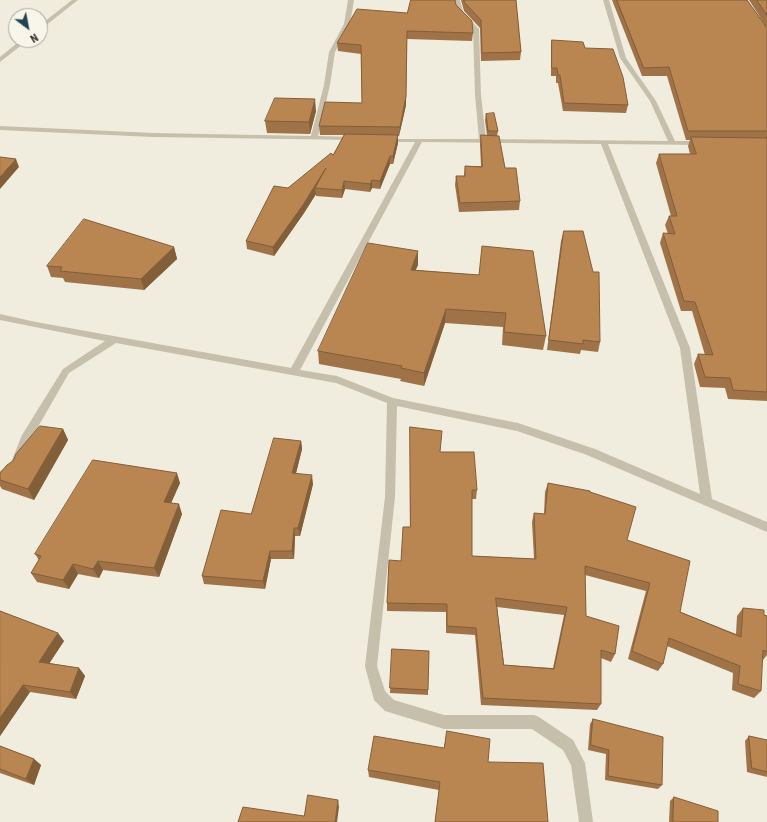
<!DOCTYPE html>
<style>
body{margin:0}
#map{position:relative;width:767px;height:822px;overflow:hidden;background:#f0ecde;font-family:"Roboto Condensed",sans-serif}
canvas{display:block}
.north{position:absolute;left:8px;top:8px;width:40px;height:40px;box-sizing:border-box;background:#f8f5ea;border:1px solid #aaa69d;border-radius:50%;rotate:148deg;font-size:11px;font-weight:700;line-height:16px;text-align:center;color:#353029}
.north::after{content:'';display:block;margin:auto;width:14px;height:18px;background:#234352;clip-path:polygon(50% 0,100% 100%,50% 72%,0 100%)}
</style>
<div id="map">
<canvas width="767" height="822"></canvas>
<div class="north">N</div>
</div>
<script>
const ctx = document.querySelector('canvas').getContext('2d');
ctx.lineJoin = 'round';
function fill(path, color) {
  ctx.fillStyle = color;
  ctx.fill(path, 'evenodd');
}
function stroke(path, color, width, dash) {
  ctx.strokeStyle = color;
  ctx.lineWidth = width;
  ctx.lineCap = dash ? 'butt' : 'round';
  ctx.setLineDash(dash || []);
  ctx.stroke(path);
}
fill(new Path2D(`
 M 72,0 L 78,0 L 40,30 L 40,25 Z
 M 348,0 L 354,0 L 350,24 L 335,52 L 330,85 L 318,136 L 355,137 L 358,139 L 357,140 L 153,137 L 0,130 L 0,126 L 153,133 L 311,136 L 324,85 L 329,52 L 344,24 Z
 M 454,0 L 460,0 L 463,12 L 479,29 L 481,95 L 486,139 L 668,141 L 650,101 L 620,58 L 603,0 L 609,0 L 626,58 L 656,101 L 675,141 L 701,141 L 704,143 L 701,145 L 608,144 L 690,348 L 712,499 L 767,522 L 767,532 L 587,455 L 517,431 L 397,406 L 395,497 L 377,666 L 385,691 L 394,700 L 444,715 L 534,715 L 539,717 L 573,740 L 585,763 L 593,822 L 579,822 L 571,765 L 563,750 L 532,729 L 444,729 L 385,711 L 374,700 L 365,666 L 385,497 L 387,403 L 336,383 L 116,343 L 69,373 L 31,439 L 18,471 L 0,481 L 0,471 L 10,465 L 22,435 L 63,369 L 105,341 L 0,320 L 0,314 L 36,322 L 291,368 L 415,142 L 385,142 L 382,140 L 383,139 L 479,139 L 475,95 L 473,29 L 457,12 ZM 422,142 L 601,144 L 680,348 L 700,494 L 595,449 L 518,423 L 393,398 L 337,376 L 300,370 Z
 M 21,40 L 28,40 L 0,62 L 0,57 Z`), '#c6bfab');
fill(new Path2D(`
 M 461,0 L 516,0 L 521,52 L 520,60 L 481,61 L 480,28 L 464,11 Z
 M 612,0 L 747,0 L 767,28 L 749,0 L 767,0 L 767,401 L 728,399 L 725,388 L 700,387 L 694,364 L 698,354 L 705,355 L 692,311 L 681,311 L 660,243 L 663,233 L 668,234 L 665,225 L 669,216 L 671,216 L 656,163 L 659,154 L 690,154 L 688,146 L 690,140 L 686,140 L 667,76 L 642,76 Z
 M 456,5 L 473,33 L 472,41 L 407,39 L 406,105 L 399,136 L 398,136 L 398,143 L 393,164 L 390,164 L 380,189 L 372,188 L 370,192 L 345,189 L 342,198 L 316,196 L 316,194 L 304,213 L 274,256 L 247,249 L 246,241 L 288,188 L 333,155 L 344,135 L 320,135 L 319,126 L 362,103 L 361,54 L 338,51 L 337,43 L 407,13 Z
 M 552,40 L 585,48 L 628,105 L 626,113 L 563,111 L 558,83 L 556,83 L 556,76 L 551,76 L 551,48 Z
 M 316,111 L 310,134 L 267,133 L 265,121 Z
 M 486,114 L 498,131 L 497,136 L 505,168 L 520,201 L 519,210 L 459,212 L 455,185 L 456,176 L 464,176 L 465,166 L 481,166 L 480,144 L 481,135 L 487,135 L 485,120 Z
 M 564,231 L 600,342 L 598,352 L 581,350 L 580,354 L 547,350 L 561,241 Z
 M 174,247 L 177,259 L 144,290 L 65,282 L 63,278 L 51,277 L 47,266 Z
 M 418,265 L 415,270 L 479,275 L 546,336 L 543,350 L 502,345 L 503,327 L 445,323 L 424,386 L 400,381 L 401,379 L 319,364 L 318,351 Z
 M 410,427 L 440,452 L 477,490 L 476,499 L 472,499 L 472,556 L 534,559 L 532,522 L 534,513 L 544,514 L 545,492 L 548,483 L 590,492 L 627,540 L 680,612 L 736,634 L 737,616 L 743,608 L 767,616 L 767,655 L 763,660 L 762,660 L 761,691 L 754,698 L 732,690 L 733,673 L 667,646 L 663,664 L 658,671 L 628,659 L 646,591 L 585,575 L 586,616 L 615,654 L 611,662 L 601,658 L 601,704 L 597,710 L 481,705 L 475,635 L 446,633 L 446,612 L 387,611 L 387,603 L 401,561 L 410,527 ZM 497,607 L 564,615 L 553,668 L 504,665 Z
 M 63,429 L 68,440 L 34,500 L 2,489 L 0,486 L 0,473 Z
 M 301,441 L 302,449 L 296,473 L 313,484 L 300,536 L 295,536 L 294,559 L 271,559 L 265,589 L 204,584 L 202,576 L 251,514 Z
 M 180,483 L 171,503 L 182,514 L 159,577 L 103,570 L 99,578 L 78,574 L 69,589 L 37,582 L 31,573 L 39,560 L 35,554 Z
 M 0,611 L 64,641 L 49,663 L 79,668 L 85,676 L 76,699 L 30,692 L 0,736 Z
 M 392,649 L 428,690 L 428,695 L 390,693 Z
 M 593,719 L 662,785 L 658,789 L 605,780 L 606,754 L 588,750 L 590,724 Z
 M 447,731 L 488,762 L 548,822 L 435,822 L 439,790 L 369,777 L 368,770 L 444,748 Z
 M 749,736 L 767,740 L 767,777 L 747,772 L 745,741 Z
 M 0,746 L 34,759 L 41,765 L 34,785 L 0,773 Z
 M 674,797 L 718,822 L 669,822 L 670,801 Z`), '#9f7347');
fill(new Path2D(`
 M 406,96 L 406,105 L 399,136 L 400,127 Z
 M 315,99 L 316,111 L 310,134 L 309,122 Z
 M 398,135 L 398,143 L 393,164 L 393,156 Z
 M 390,156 L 390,164 L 380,189 L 380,181 Z
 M 16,159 L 19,167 L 0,189 L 0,177 Z
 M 326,168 L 315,188 L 316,194 L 304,213 L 274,256 L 273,247 Z
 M 372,180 L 372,188 L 370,192 L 370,184 Z
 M 344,181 L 345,189 L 342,198 L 342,190 Z
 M 174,247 L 177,259 L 144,290 L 141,279 Z
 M 418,251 L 418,265 L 410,283 L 411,270 Z
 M 446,309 L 445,323 L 424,386 L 424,373 Z
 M 63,429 L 68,440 L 34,500 L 28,489 Z
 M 301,441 L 302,449 L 294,481 L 292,473 Z
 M 177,473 L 180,483 L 167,512 L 164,502 Z
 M 312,475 L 313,484 L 300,536 L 298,528 Z
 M 179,504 L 182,514 L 159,577 L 154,568 Z
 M 294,528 L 295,536 L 294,559 L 292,551 Z
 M 270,551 L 271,559 L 265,589 L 263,581 Z
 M 98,561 L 103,570 L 99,578 L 93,569 Z
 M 73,564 L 78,574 L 69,589 L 63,580 Z
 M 58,633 L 64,641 L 45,670 L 39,662 Z
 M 79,668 L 85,676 L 76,699 L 70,692 Z
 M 23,685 L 30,692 L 0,736 L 0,718 Z
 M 34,759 L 41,765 L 34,785 L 26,779 Z
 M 338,800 L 339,807 L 337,822 L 335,822 Z`), '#825e39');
const building = new Path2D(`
 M 411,0 L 455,0 L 456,5 L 472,21 L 473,33 L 407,31 L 406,96 L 400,127 L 319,126 L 325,102 L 362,103 L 361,45 L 337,43 L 357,9 L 407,13 Z
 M 464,0 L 516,0 L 521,52 L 482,53 L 481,20 L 465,3 Z
 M 617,0 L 747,0 L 767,28 L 767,131 L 688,131 L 669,67 L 644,68 Z
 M 757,0 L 767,0 L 767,15 Z
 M 552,40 L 583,42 L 585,48 L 613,49 L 623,77 L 628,105 L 564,103 L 560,75 L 558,75 L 557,68 L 552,68 Z
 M 275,98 L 315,99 L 309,122 L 265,121 Z
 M 494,113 L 498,131 L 488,131 L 486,114 Z
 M 345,134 L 398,135 L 393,156 L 390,156 L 380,181 L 372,180 L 370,184 L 344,181 L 342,190 L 315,188 L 326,168 L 303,205 L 273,247 L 246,241 L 274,186 L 288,188 L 331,153 L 333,155 Z
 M 481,135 L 499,136 L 505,168 L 516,168 L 520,201 L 460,203 L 456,176 L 465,176 L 465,166 L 482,167 Z
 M 691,137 L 767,138 L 767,392 L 733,390 L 730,378 L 705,377 L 698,354 L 713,355 L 695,302 L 684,301 L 663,233 L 675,234 L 669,216 L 677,216 L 659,154 L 696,154 Z
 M 0,157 L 16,159 L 0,177 Z
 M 84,219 L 174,247 L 141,279 L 60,271 L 62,267 L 47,266 Z
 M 564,231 L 583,231 L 593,272 L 599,272 L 600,342 L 583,340 L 583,344 L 549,340 Z
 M 368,243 L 418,251 L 411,270 L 479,275 L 482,246 L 533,251 L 546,336 L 504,332 L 506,313 L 446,309 L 424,373 L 401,368 L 402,366 L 318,351 Z
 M 40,426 L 63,429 L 28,489 L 0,480 L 0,473 L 7,465 L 13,461 L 16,454 Z
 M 410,427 L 442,431 L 440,452 L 474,452 L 477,490 L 472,490 L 472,556 L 536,559 L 534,513 L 545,514 L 548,483 L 590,491 L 590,492 L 636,507 L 627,540 L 690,561 L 680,612 L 741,637 L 743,608 L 764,610 L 764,615 L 767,616 L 767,652 L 763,650 L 761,691 L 738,684 L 740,666 L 669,638 L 663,664 L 632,651 L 650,583 L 585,566 L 586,616 L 619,626 L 615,654 L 601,650 L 601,704 L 483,698 L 476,628 L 447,626 L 447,604 L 387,603 L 389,560 L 401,561 L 403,527 L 410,527 ZM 496,598 L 567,607 L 554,669 L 504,665 Z
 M 274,438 L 301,441 L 292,473 L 312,475 L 298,528 L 294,528 L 292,551 L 270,551 L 263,581 L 202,576 L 221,510 L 251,514 Z
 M 93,460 L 177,473 L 164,502 L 179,504 L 154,568 L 98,561 L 93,569 L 73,564 L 63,580 L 31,573 L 41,556 L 35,554 Z
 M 0,611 L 58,633 L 39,662 L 79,668 L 70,692 L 23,685 L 0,718 Z
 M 392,649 L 429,651 L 428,690 L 390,688 Z
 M 593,719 L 663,737 L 662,785 L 608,776 L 609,750 L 591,745 Z
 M 447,731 L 490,739 L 488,762 L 543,763 L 548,822 L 435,822 L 440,782 L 368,770 L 374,736 L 444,748 Z
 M 749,736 L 767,740 L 767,772 L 752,768 Z
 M 0,746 L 34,759 L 26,779 L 0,769 Z
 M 308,795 L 338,800 L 335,822 L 238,822 L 243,807 L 304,816 Z
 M 674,797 L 718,811 L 718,822 L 675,822 L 673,821 Z`);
fill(building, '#b98652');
stroke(building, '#825e39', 1);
</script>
